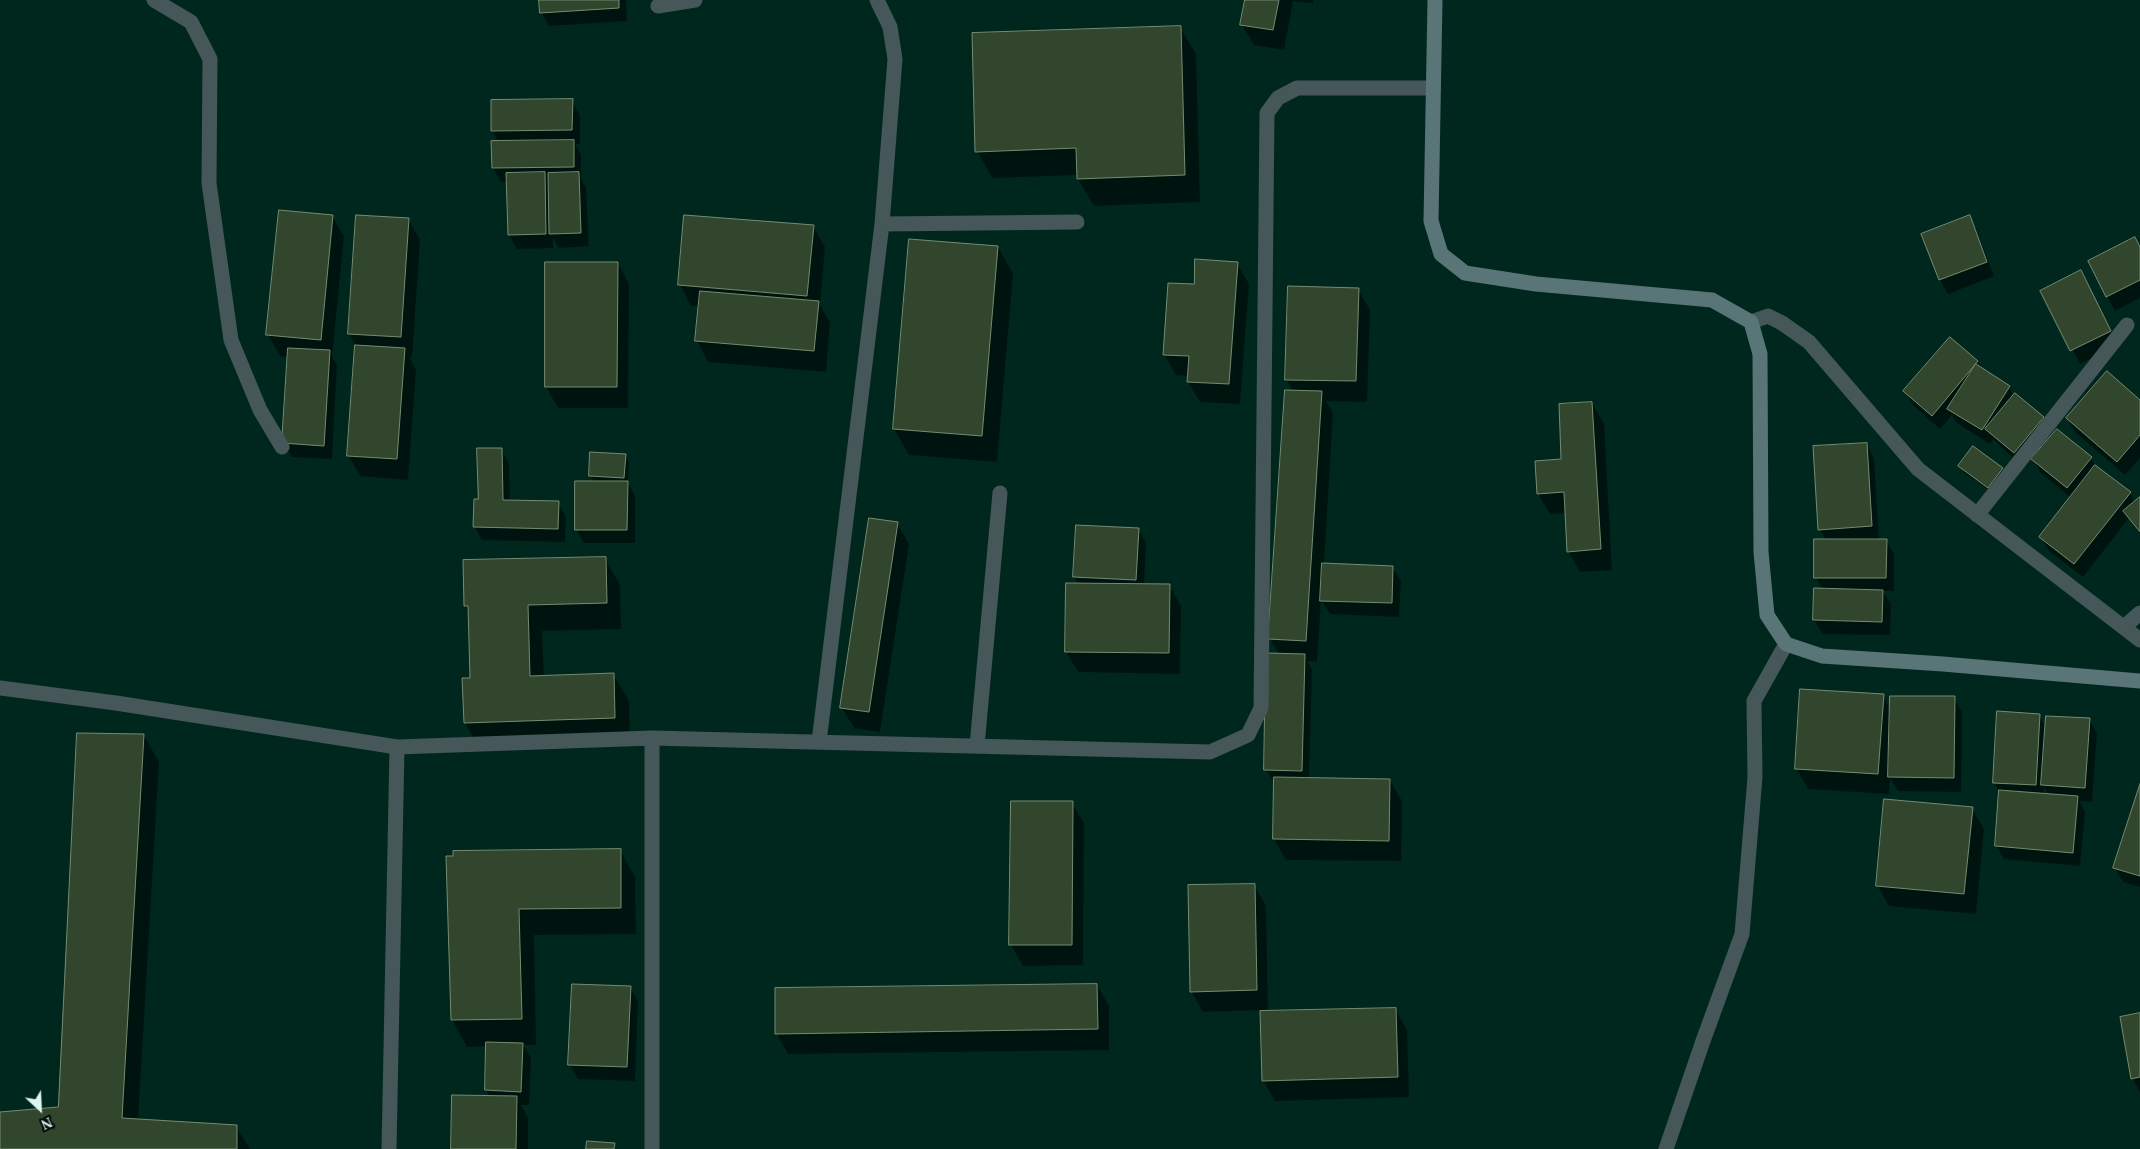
<!DOCTYPE html>
<style>
body{margin:0}
#map{position:relative;width:2140px;height:1149px;overflow:hidden;background:#00271d;font-family:"Times New Roman",serif}
canvas{display:block}
.north{position:absolute;left:15px;top:1084px;width:50px;height:50px;-webkit-text-stroke:4px #010d08;paint-order:stroke;rotate:155deg;font-size:14px;font-weight:700;line-height:20px;text-align:center;color:#def3eb}
.north::after{content:'';display:block;margin:auto;width:18px;height:22px;background:#def3eb;clip-path:polygon(50% 0,100% 100%,50% 72%,0 100%)}
</style>
<div id="map">
<canvas width="2140" height="1149"></canvas>
<div class="north">N</div>
</div>
<script>
const ctx = document.querySelector('canvas').getContext('2d');
ctx.lineJoin = 'round';
function fill(path, color) {
  ctx.fillStyle = color;
  ctx.fill(path, 'evenodd');
}
function stroke(path, color, width, dash) {
  ctx.strokeStyle = color;
  ctx.lineWidth = width;
  ctx.lineCap = dash ? 'butt' : 'round';
  ctx.setLineDash(dash || []);
  ctx.stroke(path);
}
fill(new Path2D(`
 M 540,0 L 626,0 L 627,21 L 549,26 L 541,12 Z
 M 1246,0 L 1313,0 L 1313,3 L 1293,1 L 1284,50 L 1254,45 L 1242,25 Z
 M 1180,28 L 1196,54 L 1200,202 L 1094,206 L 1078,179 L 1078,175 L 992,178 L 977,151 Z
 M 572,101 L 580,115 L 580,144 L 575,144 L 581,155 L 581,179 L 586,188 L 589,246 L 559,248 L 553,238 L 553,248 L 517,249 L 509,235 L 508,182 L 501,182 L 493,168 L 499,142 L 492,131 Z
 M 332,216 L 344,236 L 332,357 L 337,365 L 332,459 L 292,457 L 284,443 L 288,357 L 280,356 L 268,335 Z
 M 357,216 L 408,219 L 420,240 L 412,358 L 409,357 L 416,370 L 408,480 L 360,476 L 348,455 L 356,346 L 349,334 Z
 M 1969,217 L 1977,231 L 1994,276 L 1948,294 L 1940,280 L 1922,235 Z
 M 813,226 L 825,247 L 820,305 L 830,323 L 826,372 L 708,362 L 697,341 L 700,306 L 691,306 L 680,285 Z
 M 998,247 L 1013,274 L 997,462 L 909,455 L 894,429 Z
 M 2140,248 L 2140,298 L 2115,311 L 2090,262 Z
 M 618,263 L 629,284 L 628,408 L 558,408 L 546,387 Z
 M 1237,263 L 1249,284 L 1240,404 L 1200,402 L 1188,382 L 1189,376 L 1176,375 L 1164,354 L 1195,286 Z
 M 2089,286 L 2118,345 L 2080,364 L 2042,291 Z
 M 1358,289 L 1370,310 L 1367,402 L 1326,401 L 1333,413 L 1324,565 L 1392,567 L 1401,581 L 1399,617 L 1330,614 L 1321,600 L 1317,662 L 1307,661 L 1312,669 L 1309,779 L 1390,780 L 1402,801 L 1401,861 L 1286,860 L 1274,839 L 1275,783 L 1265,769 L 1279,654 L 1270,639 L 1293,391 L 1286,379 Z
 M 1977,361 L 1982,369 L 2009,387 L 2014,396 L 2043,418 L 2051,432 L 2022,466 L 1993,439 L 1990,444 L 1957,423 L 1952,415 L 1940,429 L 1913,405 L 1905,391 Z
 M 2140,402 L 2140,458 L 2125,475 L 2075,432 L 2067,418 Z
 M 1592,403 L 1604,424 L 1612,570 L 1580,572 L 1568,551 L 1566,513 L 1550,514 L 1538,494 L 1563,461 Z
 M 1866,444 L 1874,458 L 1879,540 L 1886,540 L 1894,554 L 1894,591 L 1883,591 L 1891,605 L 1890,635 L 1823,634 L 1814,620 L 1823,590 L 1816,577 L 1826,540 L 1820,529 Z
 M 501,449 L 509,463 L 510,501 L 558,503 L 566,517 L 565,542 L 482,540 L 474,526 L 480,500 Z
 M 625,455 L 629,462 L 628,483 L 635,496 L 635,543 L 584,543 L 576,529 L 594,482 L 591,476 Z
 M 2091,458 L 2096,467 L 2130,493 L 2135,503 L 2140,499 L 2140,534 L 2129,518 L 2083,577 L 2049,551 L 2041,537 L 2071,498 L 2041,473 L 2033,459 Z
 M 1960,466 L 2002,469 L 2006,475 L 1993,493 L 1964,473 Z
 M 897,523 L 909,544 L 880,732 L 854,728 L 842,708 Z
 M 1077,527 L 1138,529 L 1146,543 L 1144,585 L 1169,585 L 1181,606 L 1180,674 L 1078,672 L 1066,652 L 1079,585 L 1074,577 Z
 M 605,559 L 620,585 L 621,629 L 542,631 L 544,677 L 613,674 L 629,701 L 630,744 L 480,749 L 465,723 L 472,679 L 469,614 L 465,606 Z
 M 1883,696 L 1891,710 L 1954,698 L 1962,712 L 1961,792 L 1898,791 L 1890,778 L 1889,794 L 1808,789 L 1796,768 Z
 M 2039,715 L 2046,727 L 2089,719 L 2097,733 L 2092,802 L 2079,801 L 2085,812 L 2080,866 L 2004,859 L 1996,845 L 2000,793 L 1994,782 ZM 2044,788 L 2049,795 L 2044,795 Z
 M 144,735 L 159,762 L 138,1121 L 236,1126 L 250,1149 L 0,1149 L 0,1113 L 59,1108 Z
 M 2140,788 L 2140,887 L 2123,882 L 2115,868 Z
 M 1012,802 L 1072,803 L 1084,823 L 1083,965 L 1023,966 L 1011,945 Z
 M 1972,809 L 1984,829 L 1976,914 L 1889,906 L 1877,885 Z
 M 620,850 L 635,877 L 636,934 L 534,935 L 536,1045 L 523,1045 L 531,1058 L 529,1105 L 521,1105 L 528,1118 L 528,1149 L 452,1149 L 490,1097 L 486,1090 L 487,1046 L 467,1047 L 452,1020 L 448,857 Z
 M 1254,885 L 1266,906 L 1268,1012 L 1395,1009 L 1407,1030 L 1409,1097 L 1275,1101 L 1263,1080 L 1261,1010 L 1203,1012 L 1191,991 Z
 M 1097,985 L 1109,1006 L 1109,1050 L 788,1054 L 776,1033 Z
 M 630,987 L 638,1001 L 635,1081 L 578,1079 L 570,1065 Z
 M 2140,1015 L 2140,1092 L 2132,1078 Z`), '#0007');
const building = new Path2D(`
 M 539,0 L 619,0 L 619,8 L 540,13 Z
 M 1245,0 L 1279,0 L 1273,30 L 1240,25 Z
 M 1181,26 L 1185,175 L 1077,179 L 1076,148 L 975,152 L 972,33 Z
 M 573,99 L 572,130 L 491,131 L 491,100 Z
 M 574,140 L 574,167 L 492,168 L 491,141 Z
 M 545,172 L 546,234 L 508,235 L 506,173 Z
 M 579,172 L 581,233 L 549,234 L 548,173 Z
 M 279,210 L 333,215 L 321,340 L 266,335 Z
 M 356,215 L 409,218 L 401,337 L 348,334 Z
 M 684,215 L 814,225 L 807,296 L 678,285 Z
 M 1970,215 L 1987,262 L 1939,280 L 1921,234 Z
 M 2135,237 L 2140,247 L 2140,280 L 2106,297 L 2088,261 Z
 M 909,239 L 998,246 L 982,436 L 893,429 Z
 M 1195,259 L 1238,262 L 1229,384 L 1187,382 L 1189,356 L 1163,355 L 1168,283 L 1194,284 Z
 M 545,262 L 618,262 L 617,387 L 545,387 Z
 M 2081,270 L 2111,331 L 2070,351 L 2040,291 Z
 M 1288,286 L 1359,288 L 1356,381 L 1285,380 Z
 M 700,291 L 819,301 L 814,351 L 695,341 Z
 M 1950,337 L 1978,361 L 1932,416 L 1903,391 Z
 M 355,345 L 405,348 L 397,459 L 347,456 Z
 M 288,348 L 330,350 L 324,446 L 282,443 Z
 M 1976,364 L 2010,386 L 1982,430 L 1947,409 Z
 M 2107,371 L 2140,400 L 2140,435 L 2117,462 L 2066,418 Z
 M 1285,390 L 1322,391 L 1306,641 L 1268,639 Z
 M 2015,393 L 2044,417 L 2014,453 L 1985,429 Z
 M 1592,402 L 1601,549 L 1567,552 L 1564,492 L 1537,494 L 1535,461 L 1561,459 L 1559,404 Z
 M 2057,429 L 2092,457 L 2067,488 L 2031,459 Z
 M 1867,443 L 1872,526 L 1818,530 L 1813,446 Z
 M 1973,446 L 2003,468 L 1988,488 L 1958,466 Z
 M 477,448 L 502,448 L 503,500 L 559,501 L 558,529 L 473,527 L 474,499 L 478,499 Z
 M 590,452 L 626,454 L 624,478 L 589,476 Z
 M 2095,465 L 2131,492 L 2074,564 L 2039,537 Z
 M 575,481 L 628,481 L 627,530 L 575,530 Z
 M 2140,497 L 2140,532 L 2123,511 Z
 M 869,518 L 898,522 L 869,712 L 840,708 Z
 M 1076,525 L 1139,528 L 1136,580 L 1073,577 Z
 M 1814,539 L 1887,539 L 1886,578 L 1814,578 Z
 M 606,557 L 607,603 L 528,605 L 530,676 L 614,673 L 615,718 L 464,723 L 462,678 L 470,678 L 468,606 L 464,606 L 463,560 Z
 M 1322,563 L 1393,566 L 1392,603 L 1320,601 Z
 M 1066,583 L 1170,584 L 1169,653 L 1065,652 Z
 M 1814,588 L 1883,590 L 1882,622 L 1813,620 Z
 M 1266,653 L 1305,654 L 1302,771 L 1264,770 Z
 M 1800,689 L 1884,694 L 1878,774 L 1795,769 Z
 M 1890,696 L 1955,696 L 1954,778 L 1888,777 Z
 M 1997,711 L 2040,714 L 2036,785 L 1993,783 Z
 M 2046,716 L 2090,718 L 2085,788 L 2041,785 Z
 M 77,733 L 144,734 L 122,1118 L 237,1125 L 237,1149 L 0,1149 L 0,1112 L 58,1107 Z
 M 1274,777 L 1390,779 L 1389,841 L 1273,839 Z
 M 2140,784 L 2140,876 L 2113,868 Z
 M 1999,790 L 2078,796 L 2073,853 L 1995,846 Z
 M 1884,799 L 1973,807 L 1964,894 L 1876,886 Z
 M 1011,801 L 1073,801 L 1072,945 L 1009,945 Z
 M 621,849 L 621,908 L 519,909 L 522,1019 L 451,1020 L 446,856 L 453,856 L 453,851 Z
 M 1255,884 L 1257,990 L 1190,992 L 1188,885 Z
 M 572,984 L 631,986 L 627,1067 L 568,1065 Z
 M 1097,984 L 1098,1029 L 775,1034 L 775,988 Z
 M 1396,1008 L 1398,1077 L 1262,1081 L 1260,1011 Z
 M 2140,1013 L 2140,1077 L 2131,1079 L 2120,1017 Z
 M 486,1042 L 523,1043 L 521,1092 L 485,1090 Z
 M 452,1095 L 517,1096 L 516,1149 L 451,1149 Z
 M 587,1141 L 615,1143 L 614,1149 L 586,1149 Z`);
fill(building, '#32462e');
stroke(building, '#758c70', 1);
stroke(new Path2D(`
 M 154,0 L 191,22 L 210,59 L 209,183 L 231,340 L 260,410 L 282,447
 M 658,6 L 695,0
 M 882,224 L 1077,222
 M 1751,322 L 1768,316 L 1782,323 L 1809,342 L 1918,469 L 2140,640
 M 1977,515 L 2127,325
 M 2124,627 L 2140,613
 M 0,688 L 116,703 L 397,747 L 652,738 L 1210,752 L 1248,735 L 1261,708 L 1267,113 L 1278,98 L 1297,88 L 1433,88
 M 652,738 L 652,1149
 M 819,742 L 882,224 L 895,59 L 890,27 L 877,0
 M 977,746 L 1000,493
 M 389,1149 L 397,747
 M 1666,1149 L 1703,1041 L 1742,934 L 1755,777 L 1754,701 L 1786,644`), '#455758', 15);
stroke(new Path2D(`
 M 1435,0 L 1431,221 L 1441,254 L 1465,273 L 1536,284 L 1712,300 L 1751,322 L 1760,354 L 1761,552 L 1767,615 L 1786,644 L 1822,656 L 1943,664 L 2140,681`), '#5a7578', 15);
</script>
